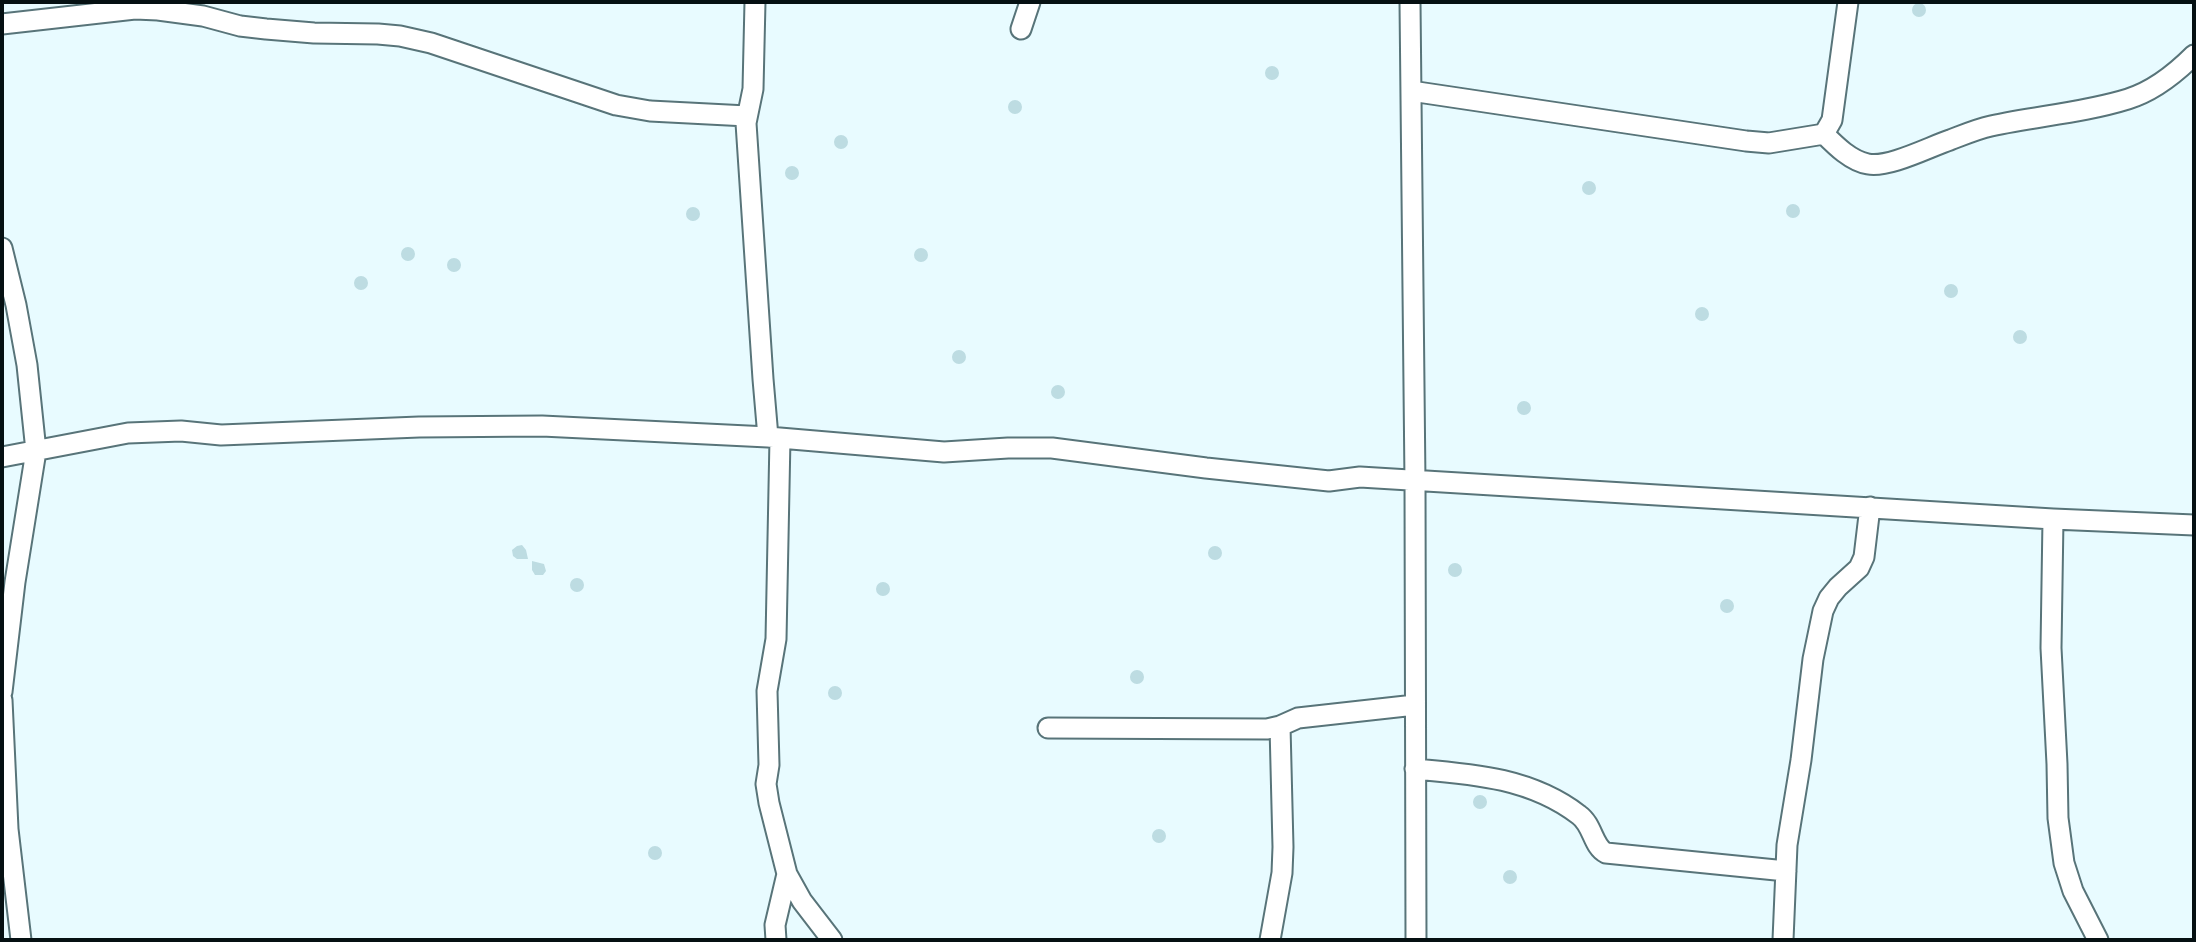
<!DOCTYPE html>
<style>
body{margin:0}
#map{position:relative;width:2196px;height:942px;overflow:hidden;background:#e8fbff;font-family:Cabin,sans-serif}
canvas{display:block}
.frame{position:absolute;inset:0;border:4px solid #051012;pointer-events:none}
</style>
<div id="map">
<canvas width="2196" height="942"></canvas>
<div class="frame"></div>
</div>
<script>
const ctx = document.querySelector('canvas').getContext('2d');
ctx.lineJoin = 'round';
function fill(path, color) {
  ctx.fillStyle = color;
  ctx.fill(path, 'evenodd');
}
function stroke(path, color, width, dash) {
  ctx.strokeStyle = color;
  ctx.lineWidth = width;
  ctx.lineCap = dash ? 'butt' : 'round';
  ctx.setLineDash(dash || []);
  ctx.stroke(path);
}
fill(new Path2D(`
 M1912 10a7 7 0 1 1 14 0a7 7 0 1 1-14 0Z
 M1265 73a7 7 0 1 1 14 0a7 7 0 1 1-14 0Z
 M1008 107a7 7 0 1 1 14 0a7 7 0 1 1-14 0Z
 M834 142a7 7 0 1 1 14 0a7 7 0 1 1-14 0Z
 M785 173a7 7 0 1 1 14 0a7 7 0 1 1-14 0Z
 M1582 188a7 7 0 1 1 14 0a7 7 0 1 1-14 0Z
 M1786 211a7 7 0 1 1 14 0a7 7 0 1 1-14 0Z
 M686 214a7 7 0 1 1 14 0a7 7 0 1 1-14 0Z
 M401 254a7 7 0 1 1 14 0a7 7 0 1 1-14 0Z
 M914 255a7 7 0 1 1 14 0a7 7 0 1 1-14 0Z
 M447 265a7 7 0 1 1 14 0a7 7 0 1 1-14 0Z
 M354 283a7 7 0 1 1 14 0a7 7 0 1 1-14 0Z
 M1944 291a7 7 0 1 1 14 0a7 7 0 1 1-14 0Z
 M1695 314a7 7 0 1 1 14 0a7 7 0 1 1-14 0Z
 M2013 337a7 7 0 1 1 14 0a7 7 0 1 1-14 0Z
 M952 357a7 7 0 1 1 14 0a7 7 0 1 1-14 0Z
 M1051 392a7 7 0 1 1 14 0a7 7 0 1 1-14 0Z
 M1517 408a7 7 0 1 1 14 0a7 7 0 1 1-14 0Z
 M 522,545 L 526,550 L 528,559 L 517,559 L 513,556 L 512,550 L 517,546 Z
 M1208 553a7 7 0 1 1 14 0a7 7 0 1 1-14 0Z
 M 532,561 L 544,564 L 546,571 L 543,575 L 535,575 L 532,570 Z
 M1448 570a7 7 0 1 1 14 0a7 7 0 1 1-14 0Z
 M570 585a7 7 0 1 1 14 0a7 7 0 1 1-14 0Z
 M876 589a7 7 0 1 1 14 0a7 7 0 1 1-14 0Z
 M1720 606a7 7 0 1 1 14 0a7 7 0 1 1-14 0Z
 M1130 677a7 7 0 1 1 14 0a7 7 0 1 1-14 0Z
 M828 693a7 7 0 1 1 14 0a7 7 0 1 1-14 0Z
 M1473 802a7 7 0 1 1 14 0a7 7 0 1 1-14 0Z
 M1152 836a7 7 0 1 1 14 0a7 7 0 1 1-14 0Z
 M648 853a7 7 0 1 1 14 0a7 7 0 1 1-14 0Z
 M1503 877a7 7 0 1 1 14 0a7 7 0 1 1-14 0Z`), '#bddce2');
const minor = new Path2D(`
 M 755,2 L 753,89 L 746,123 L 763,379 L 768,437
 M 1410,2 L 1415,482 L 1416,940
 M 2,24 L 135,9 L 158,10 L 203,16 L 240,26 L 266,29 L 314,33 L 378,34 L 400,36 L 431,43 L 616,105 L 650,111 L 747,116
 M 1021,29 L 1030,2
 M 1411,91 L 1746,141 L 1769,143 L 1824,134
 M 1824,134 C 1836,146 1851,161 1868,164 C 1889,168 1929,147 1950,140 C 1963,135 1977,129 1991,126 C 2036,116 2083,113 2128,99 C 2154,91 2175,74 2194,55
 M 1824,134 L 1832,120 L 1848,2
 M 2,248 L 16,305 L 27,365 L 36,451 L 15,582 L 2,692
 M 780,438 L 776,639 L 767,691 L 769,765 L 766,784 L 769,803 L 787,874 L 802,901 L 832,940
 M 2,457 L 128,433 L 181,431 L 221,435 L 419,427 L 542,426 L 768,437 L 944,452 L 1008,448 L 1052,448 L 1206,468 L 1329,481 L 1360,477 L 2053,519 L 2194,525
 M 2053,519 L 2051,648 L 2057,764 L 2058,818 L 2064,863 L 2073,891 L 2098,940
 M 2,700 L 8,829 L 21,940
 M 1048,728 L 1267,729 L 1280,726 L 1298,718 L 1415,705
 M 1415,769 C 1473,774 1531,778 1579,815 C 1593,825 1593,847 1606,853 L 1786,871
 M 776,940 L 775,925 L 787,874
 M 1270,940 L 1282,873 L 1283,847 L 1280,726
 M 1783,940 L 1787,845 L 1801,760 L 1813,659 L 1823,611 L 1829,598 L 1838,587 L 1859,568 L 1864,557 L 1870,507`);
stroke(minor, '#587479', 23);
stroke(minor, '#fff', 19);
</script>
